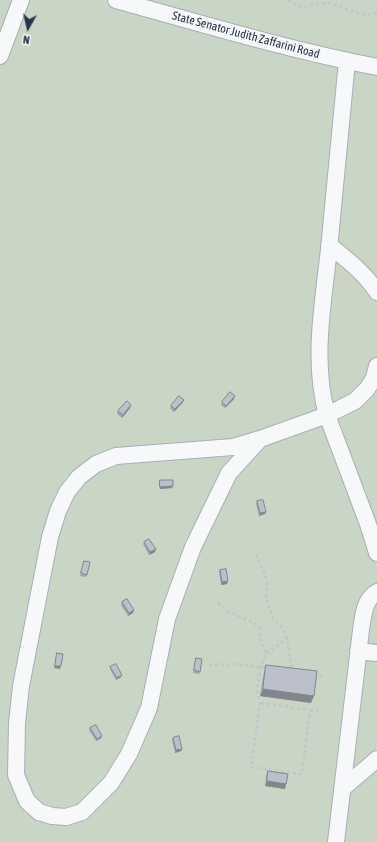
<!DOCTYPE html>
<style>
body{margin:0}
#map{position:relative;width:377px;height:842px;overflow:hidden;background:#e4e7ec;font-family:"Asap Condensed",sans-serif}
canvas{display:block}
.north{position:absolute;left:8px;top:8px;width:40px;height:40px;-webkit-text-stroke:3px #f4f6f9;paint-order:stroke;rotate:188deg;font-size:11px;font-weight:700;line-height:16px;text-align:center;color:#2b3445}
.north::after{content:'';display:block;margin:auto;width:14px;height:18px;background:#2b3445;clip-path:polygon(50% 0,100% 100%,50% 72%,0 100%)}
</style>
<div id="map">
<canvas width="377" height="842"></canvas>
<div class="north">N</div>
</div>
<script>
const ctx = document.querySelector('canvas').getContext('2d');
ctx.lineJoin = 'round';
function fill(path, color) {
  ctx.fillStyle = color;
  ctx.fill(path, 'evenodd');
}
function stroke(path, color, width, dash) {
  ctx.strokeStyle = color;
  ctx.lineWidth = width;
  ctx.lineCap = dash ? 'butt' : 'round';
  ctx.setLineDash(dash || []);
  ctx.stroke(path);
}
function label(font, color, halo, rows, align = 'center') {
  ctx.font = font + ' "Asap Condensed",sans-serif';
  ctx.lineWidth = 3;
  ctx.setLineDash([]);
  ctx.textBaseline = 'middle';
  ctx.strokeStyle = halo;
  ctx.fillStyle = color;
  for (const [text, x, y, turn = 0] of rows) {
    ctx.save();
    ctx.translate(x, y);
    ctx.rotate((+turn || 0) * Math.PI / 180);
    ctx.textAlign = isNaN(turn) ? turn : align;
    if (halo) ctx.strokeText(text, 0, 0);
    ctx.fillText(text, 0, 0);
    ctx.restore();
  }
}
fill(new Path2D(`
 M 0,0 L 377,0 L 377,842 L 0,842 Z`), '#c9d6c5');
const minor = new Path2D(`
 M 116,0 C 203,24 289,50 377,67
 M 0,56 L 21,0
 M 347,61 C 341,124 335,186 329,249 C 323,304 312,361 327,415 L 368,524 L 377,553
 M 329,245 C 346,259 365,273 377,292
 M 260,439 L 229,473 L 193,547 L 167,619 L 149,708 L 129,754 L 111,783 L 82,812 L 66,817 L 52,816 L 39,812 L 27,801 L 16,775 L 17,723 L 21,686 L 50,537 L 58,511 L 67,492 L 79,477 L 96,464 L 116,456 L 233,447 L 260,439 L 327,415 L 355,401 L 367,389 L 374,378 L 377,366
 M 358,651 L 377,653
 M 342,789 L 377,759
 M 336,842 L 361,630 C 363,617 364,599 377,592`);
stroke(minor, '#a9aeb7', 18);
stroke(new Path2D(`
 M 288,0 C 305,13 310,3 326,3 C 332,3 338,6 344,8 C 355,13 365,16 377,13
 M 256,554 L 265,574 L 267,583 L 266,597 L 269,607 L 273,619 L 283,628 L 287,638 L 292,670
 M 218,603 L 227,611 L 254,623 L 260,628 L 260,636 L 266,653 L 261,666 L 257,690 L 260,703 L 251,767 L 302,774 L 310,710 L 260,703
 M 266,653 L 277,646 L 287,638
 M 209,665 L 235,664 L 268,668
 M 313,675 L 325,677
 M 286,707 L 287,701
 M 310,710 L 321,711`), '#c2c5cb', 2.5, [3, 3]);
stroke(minor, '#f7f8fa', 16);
fill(new Path2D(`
 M 234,399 L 225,408 L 221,405 L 222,402 Z
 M 184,400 L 183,402 L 174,412 L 170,408 L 171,406 Z
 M 130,408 L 122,418 L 117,414 L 118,411 Z
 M 160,480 L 172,488 L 160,489 L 159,483 Z
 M 257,501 L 265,514 L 259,516 L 256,504 Z
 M 144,542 L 156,549 L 155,552 L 149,555 L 143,544 Z
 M 84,561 L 87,575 L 86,577 L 80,576 Z
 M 220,570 L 227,584 L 221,585 L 219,572 Z
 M 122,602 L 134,610 L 133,613 L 128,616 L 121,605 Z
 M 196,658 L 200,672 L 199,674 L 193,673 Z
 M 266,665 L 311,703 L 260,696 L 264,672 Z
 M 110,667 L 121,677 L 116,680 L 110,669 Z
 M 90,728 L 102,736 L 101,738 L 96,741 L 89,730 Z
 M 173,738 L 182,749 L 181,751 L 175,753 L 172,740 Z
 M 268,771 L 286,784 L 285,789 L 265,786 L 266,776 Z`), '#a1a5ae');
fill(new Path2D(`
 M 235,396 L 234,399 L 225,408 L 226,406 Z
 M 184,400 L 183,402 L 174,412 L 175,409 Z
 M 131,405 L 130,408 L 122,418 L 123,415 Z
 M 173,486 L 172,488 L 160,489 L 160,487 Z
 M 266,512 L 265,514 L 259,516 L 260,513 Z
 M 156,549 L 155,552 L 149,555 L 150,552 Z
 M 228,581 L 227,584 L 221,585 L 222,582 Z
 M 134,610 L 133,613 L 128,616 L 129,613 Z
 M 55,666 L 61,666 L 60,669 L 54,668 Z
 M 122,675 L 121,677 L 116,680 L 117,678 Z
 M 263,689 L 314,696 L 311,703 L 260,696 Z
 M 102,736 L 101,738 L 96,741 L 97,739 Z
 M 182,749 L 181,751 L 175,753 L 176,750 Z
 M 267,781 L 286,784 L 285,789 L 265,786 Z`), '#83868d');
const building = new Path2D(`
 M 230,392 L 235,396 L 226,406 L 222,402 Z
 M 179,396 L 184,400 L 175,409 L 171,406 Z
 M 127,401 L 131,405 L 123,415 L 118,411 Z
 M 160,480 L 173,480 L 173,486 L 160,487 Z
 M 263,500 L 266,512 L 260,513 L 257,501 Z
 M 149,539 L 156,549 L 150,552 L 144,542 Z
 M 84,561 L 90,562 L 87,575 L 81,573 Z
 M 226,569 L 228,581 L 222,582 L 220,570 Z
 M 127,599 L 134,610 L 129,613 L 122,602 Z
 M 57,653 L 63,654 L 61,666 L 55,666 Z
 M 196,658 L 202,659 L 200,672 L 194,670 Z
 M 116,664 L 122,675 L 117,678 L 110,667 Z
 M 266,665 L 317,671 L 314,696 L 263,689 Z
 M 96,725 L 102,736 L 97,739 L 90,728 Z
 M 179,736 L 182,749 L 176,750 L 173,738 Z
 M 268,771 L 288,774 L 286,784 L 267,781 Z`);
fill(building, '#bbc0ca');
stroke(building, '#83868d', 1);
label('12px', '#2b3445', '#f4f6f9', [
 ["State Senator Judith Zaffarini Road",246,35,15]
]);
</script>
